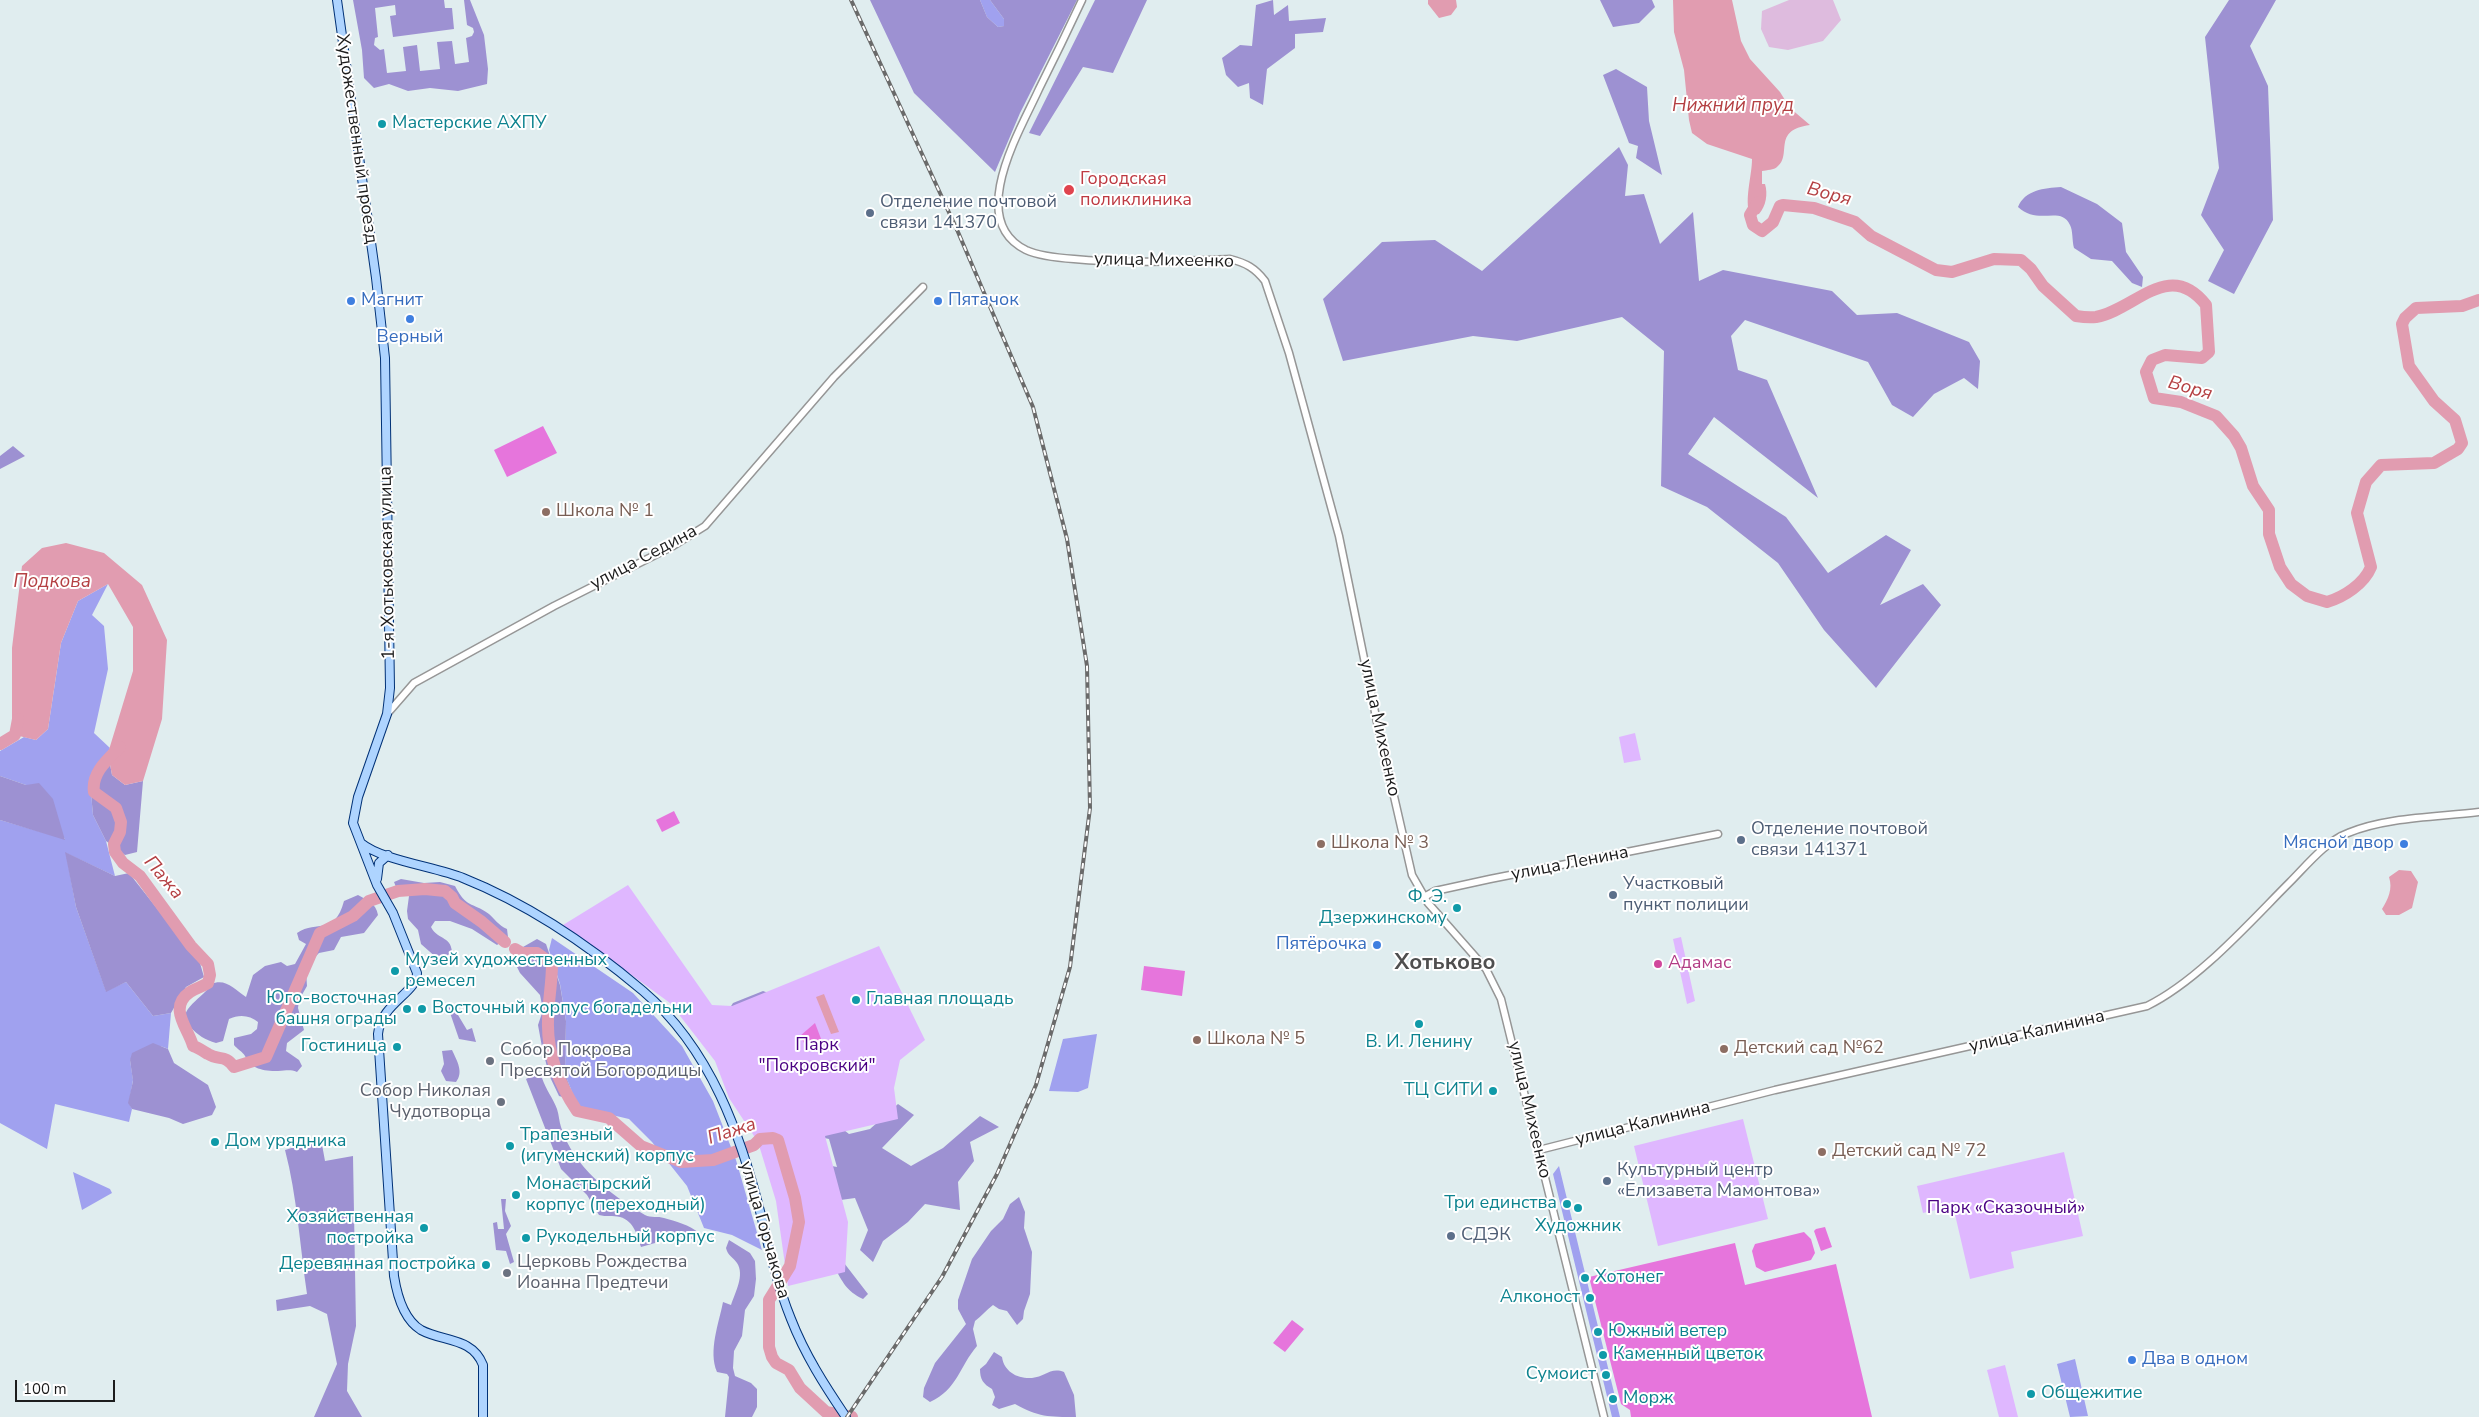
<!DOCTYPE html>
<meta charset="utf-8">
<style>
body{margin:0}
#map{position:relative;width:2479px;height:1417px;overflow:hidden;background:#e0edef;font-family:"Nunito Sans",sans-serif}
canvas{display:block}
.scale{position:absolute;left:15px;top:1380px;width:100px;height:22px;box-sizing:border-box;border:2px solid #1c1c1c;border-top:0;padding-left:6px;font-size:15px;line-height:18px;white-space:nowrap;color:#1c1c1c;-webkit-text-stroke:4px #fff;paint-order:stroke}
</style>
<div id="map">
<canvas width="2479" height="1417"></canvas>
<div class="scale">100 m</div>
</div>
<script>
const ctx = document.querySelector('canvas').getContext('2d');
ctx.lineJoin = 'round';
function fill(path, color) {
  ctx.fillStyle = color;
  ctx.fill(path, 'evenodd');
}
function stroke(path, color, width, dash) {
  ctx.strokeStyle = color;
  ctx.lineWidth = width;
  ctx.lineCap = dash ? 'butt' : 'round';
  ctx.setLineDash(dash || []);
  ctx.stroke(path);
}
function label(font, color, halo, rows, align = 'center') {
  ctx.font = font + ' "Nunito Sans",sans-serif';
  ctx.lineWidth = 4;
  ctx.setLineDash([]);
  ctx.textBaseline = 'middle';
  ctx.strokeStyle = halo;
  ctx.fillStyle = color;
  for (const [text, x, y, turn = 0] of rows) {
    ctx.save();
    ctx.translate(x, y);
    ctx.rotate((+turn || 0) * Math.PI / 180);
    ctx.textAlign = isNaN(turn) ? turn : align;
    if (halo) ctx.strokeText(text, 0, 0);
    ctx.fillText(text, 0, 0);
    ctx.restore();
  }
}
fill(new Path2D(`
 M 980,0 L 990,0 L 1004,19 L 1004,26 L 998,27 L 987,17 Z
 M 108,584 L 92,615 L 104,626 L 108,669 L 94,733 L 110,748 L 90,782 L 93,815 L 106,841 L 115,876 L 66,853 L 76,907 L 106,991 L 126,982 L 153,1016 L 171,1013 L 168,1049 C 152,1041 141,1049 130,1060 L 133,1080 L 129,1103 L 132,1109 L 129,1122 L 55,1104 L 47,1149 L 0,1123 L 0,820 L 65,839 L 26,785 L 0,776 L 0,751 L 24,737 L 36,740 L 48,729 L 61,643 L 78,601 Z
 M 552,938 L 633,993 L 682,1046 L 713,1101 L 736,1160 L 762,1250 L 732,1235 L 704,1228 L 687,1186 L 652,1142 L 629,1119 L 578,1107 L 565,1074 L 566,1021 L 560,984 L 549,950 Z
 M 1097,1034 L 1088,1088 L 1078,1092 L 1049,1091 L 1063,1039 Z
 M 1559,1166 L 1620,1417 L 1612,1417 L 1553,1174 Z
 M 73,1172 L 110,1189 L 112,1193 L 82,1210 Z
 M 2075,1359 L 2088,1416 L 2070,1417 L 2057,1364 Z`), '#a0a1ef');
fill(new Path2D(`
 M 353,0 L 444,0 L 445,8 L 452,8 L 454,29 L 393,37 L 390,16 L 396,15 L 395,5 L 375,8 L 378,37 L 375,38 L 374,45 L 380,50 L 384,49 L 387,73 L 406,71 L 403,47 L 417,45 L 420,71 L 440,69 L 437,42 L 452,41 L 455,64 L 469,62 L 466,38 L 472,36 L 474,32 L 473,28 L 467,25 L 464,0 L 470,0 L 484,35 L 488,69 L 487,84 L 458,91 L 430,88 L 408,91 L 389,84 L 374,88 L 364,78 L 362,50 Z
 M 870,0 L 980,0 L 987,17 L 998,27 L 1004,26 L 1004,19 L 990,0 L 1077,0 L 1020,113 L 995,172 L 914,93 Z
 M 1095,0 L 1147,0 L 1113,73 L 1083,67 L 1040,136 L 1029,133 Z
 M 1273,0 L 1274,15 L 1288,5 L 1289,21 L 1326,18 L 1323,32 L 1295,34 L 1295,48 L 1267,69 L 1263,105 L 1250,98 L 1249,83 L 1238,87 L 1226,75 L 1222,58 L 1240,45 L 1252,46 L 1256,5 Z
 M 1600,0 L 1652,0 L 1655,7 L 1639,23 L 1613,27 Z
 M 2229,0 L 2276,0 L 2250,46 L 2268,86 L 2273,220 L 2234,294 L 2208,281 L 2224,250 L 2201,215 L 2219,168 L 2205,37 Z
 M 1616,69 L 1647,87 L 1649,121 L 1662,175 L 1636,158 L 1638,146 L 1629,143 L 1603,75 Z
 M 1619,147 L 1628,165 L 1625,196 L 1644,194 L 1660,244 L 1693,212 L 1699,281 L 1723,270 L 1832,291 L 1857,315 L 1897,313 L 1969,342 L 1980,361 L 1978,389 L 1964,378 L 1934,394 L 1913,417 L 1892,405 L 1868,362 L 1745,320 L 1731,336 L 1738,370 L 1767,380 L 1818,498 L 1714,417 L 1688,454 L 1786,517 L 1828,573 L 1886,535 L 1911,550 L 1880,605 L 1923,584 L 1941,605 L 1876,688 L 1824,630 L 1778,563 L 1707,507 L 1661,486 L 1664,351 L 1622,317 L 1517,341 L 1473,336 L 1343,361 L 1323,299 L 1382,242 L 1435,240 L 1482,271 Z
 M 2061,187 L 2097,204 L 2122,223 L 2126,252 L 2143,277 L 2142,287 L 2132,283 L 2112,261 L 2091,259 L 2074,248 C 2072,241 2073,230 2070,225 C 2061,205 2038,226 2018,207 C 2025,190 2044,188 2061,187 Z
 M 13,446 L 25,456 L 0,469 L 0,456 Z
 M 108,753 L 112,775 L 125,785 L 143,781 L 137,852 L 125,855 L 106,841 L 93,815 L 90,782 Z
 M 0,776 L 26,785 L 39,783 L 53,799 L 65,840 L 0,820 Z
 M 65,852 L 115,876 L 129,873 L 200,963 L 204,977 L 186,987 L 171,1013 L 153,1016 L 126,982 L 106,992 L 76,907 Z
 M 401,879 L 424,883 L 440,882 L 455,886 C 467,909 471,901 489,914 C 495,919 498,925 507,929 L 508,937 L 497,945 L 472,929 L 450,921 L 435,921 L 431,927 C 438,941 453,935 452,956 L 438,959 L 421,944 L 418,930 L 408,919 L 407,911 L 409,896 L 396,887 L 394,882 Z
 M 358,895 C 368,901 376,903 378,915 L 364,933 L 341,937 L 334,950 L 319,953 L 308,964 L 306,971 L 307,986 L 299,1000 L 298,1008 L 304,1030 L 287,1043 L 286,1051 L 299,1060 L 302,1066 L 297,1072 C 289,1069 286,1071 278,1071 C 263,1071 251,1069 245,1056 C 243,1052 237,1049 234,1045 L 234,1038 L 251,1034 L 257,1029 L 258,1022 C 250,1015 239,1014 229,1019 L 223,1041 L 216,1043 C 205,1040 198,1035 190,1027 C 173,1010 206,997 211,984 C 226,978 234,989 246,997 L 253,975 L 265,966 L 281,962 L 287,966 L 295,964 L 306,944 L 299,940 L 297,933 C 318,919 334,937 344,901 Z
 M 537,939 L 546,944 L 560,985 L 566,1021 L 565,1074 L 573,1095 L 566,1098 L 559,1096 L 549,1075 L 542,1047 L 538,1025 L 543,1010 L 540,995 L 520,973 L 513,959 L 523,947 Z
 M 763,991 L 771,994 L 835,1123 L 849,1134 L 870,1129 L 898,1104 L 914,1115 L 882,1148 L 911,1166 L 943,1148 L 980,1116 L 999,1127 L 970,1142 L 974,1161 L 958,1182 L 960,1210 L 925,1204 L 908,1222 L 883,1241 L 873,1262 L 860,1250 L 868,1230 L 855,1198 L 819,1203 L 822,1164 L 837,1167 L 829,1139 L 798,1132 L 726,1014 L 733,1003 Z
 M 452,1005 L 467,1030 L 472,1028 L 476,1042 L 459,1039 L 448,1007 Z
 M 153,1043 L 168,1049 L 174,1063 L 208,1085 L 216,1107 L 212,1115 L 183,1124 L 169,1118 L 132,1109 L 128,1103 L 133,1081 L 130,1060 L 132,1053 Z
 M 452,1050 C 457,1061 464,1072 456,1082 L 446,1081 L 441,1071 L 444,1064 L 442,1051 Z
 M 534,1075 L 542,1078 C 546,1090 553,1098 557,1109 C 559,1115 559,1121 561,1127 C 574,1168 610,1194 645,1215 C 651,1218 658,1216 664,1218 C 675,1221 690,1225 699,1233 L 696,1240 L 667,1233 L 655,1243 L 641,1247 C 637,1235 634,1221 620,1217 C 613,1215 606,1217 599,1215 L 587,1195 L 561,1169 L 526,1079 Z
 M 321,1139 L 325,1161 L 353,1156 L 356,1326 L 348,1364 L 347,1391 L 362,1417 L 314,1417 L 337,1364 L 327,1314 L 310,1306 L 277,1311 L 276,1300 L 307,1294 C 300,1247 297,1195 285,1150 Z
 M 1019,1197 L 1025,1212 L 1024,1228 L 1032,1252 L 1030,1294 L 1024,1311 L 1023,1319 L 1017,1325 L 1007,1311 L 999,1309 L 993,1305 C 986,1310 982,1316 975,1321 L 973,1329 L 977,1346 C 959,1367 958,1389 930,1402 L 923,1397 L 924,1388 L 935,1363 L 966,1324 L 958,1309 L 958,1300 L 972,1259 L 991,1231 L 1003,1219 L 1010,1204 Z
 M 501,1199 L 506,1199 L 505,1211 L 511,1226 L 506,1234 L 514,1262 L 510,1264 L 506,1251 L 496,1250 L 493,1223 L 497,1222 L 498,1229 L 504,1229 Z
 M 729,1240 L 750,1253 L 755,1261 L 756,1279 L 754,1296 L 745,1310 L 742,1336 L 734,1351 L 733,1368 L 735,1376 L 751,1383 L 757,1389 L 757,1407 L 752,1417 L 725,1417 L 729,1377 L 727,1374 L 717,1372 C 708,1351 719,1323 723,1302 L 731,1305 C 735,1293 745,1275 737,1263 C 733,1257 728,1256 726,1248 Z
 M 841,1259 L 868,1294 L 863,1299 C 846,1291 843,1282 834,1267 Z
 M 994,1352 L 1002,1357 C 1004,1372 1018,1379 1032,1378 C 1045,1377 1050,1367 1064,1372 L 1074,1395 L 1076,1417 C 1049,1417 1038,1417 1015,1404 L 999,1409 L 992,1405 L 995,1397 L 992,1389 C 983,1384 980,1379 980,1369 L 986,1364 Z`), '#9d91d2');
fill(new Path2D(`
 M 1789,0 L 1833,0 L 1841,20 L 1823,41 L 1788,50 L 1769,47 L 1761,29 L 1762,11 Z`), '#debbde');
fill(new Path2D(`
 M 1635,733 L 1641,760 L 1624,763 L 1619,737 Z
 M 628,885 L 712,1005 L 732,1006 L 879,946 L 925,1040 L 900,1060 L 894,1088 L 898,1119 L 825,1136 L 848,1222 L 845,1272 L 788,1286 L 776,1201 L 758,1142 L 729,1098 L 715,1061 L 670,1003 L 563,925 Z
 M 1681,937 L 1695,1001 L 1687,1004 L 1673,939 Z
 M 1743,1119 L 1768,1219 L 1658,1246 L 1634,1146 Z
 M 2064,1152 L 2083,1236 L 2011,1252 L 2014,1268 L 1970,1279 L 1953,1206 L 1923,1213 L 1917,1186 Z
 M 2005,1365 L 2018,1417 L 1999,1417 L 1987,1370 Z`), '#dfb7ff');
fill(new Path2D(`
 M 543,426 L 557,453 L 507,477 L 494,450 Z
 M 674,811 L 680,823 L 662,832 L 656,820 Z
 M 1144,966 L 1185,971 L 1182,996 L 1141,990 Z
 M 815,1023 L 823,1044 L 804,1043 L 800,1036 Z
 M 1825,1227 L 1832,1247 L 1821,1251 L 1814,1231 L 1816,1229 Z
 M 1804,1232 L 1811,1239 L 1815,1253 L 1811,1260 L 1765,1272 L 1756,1267 L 1752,1251 L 1755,1244 Z
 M 1735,1243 L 1745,1285 L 1836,1264 L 1872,1417 L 1631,1417 L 1630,1410 L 1621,1404 L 1589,1277 Z
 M 1292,1320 L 1304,1329 L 1285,1352 L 1273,1343 Z`), '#e675dc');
fill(new Path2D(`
 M 1428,0 L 1456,0 L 1457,7 L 1451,15 L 1439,18 L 1428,4 Z
 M 1673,0 L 1732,0 L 1741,41 L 1750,59 L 1780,92 L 1790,108 L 1810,125 C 1771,130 1793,155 1777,167 C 1774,170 1767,170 1762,171 L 1762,184 L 1765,184 C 1768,194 1766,206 1759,214 L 1750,215 C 1744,200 1752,176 1752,159 L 1707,144 L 1692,133 L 1689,120 L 1684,70 L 1674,32 Z
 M 66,543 L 104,553 L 142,585 L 167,640 L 162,719 L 143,781 L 125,785 L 112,775 L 108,753 L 133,671 L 133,627 L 108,584 L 78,601 L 61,643 L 48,729 L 36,740 L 15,735 L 12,725 L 12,648 L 22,566 L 42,548 Z
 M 2399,870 L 2411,871 L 2418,882 L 2412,908 L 2399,915 L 2386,915 L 2382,909 C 2388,899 2393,889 2389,877 Z
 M 824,994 L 839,1032 L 831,1034 L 816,997 Z`), '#e19cb0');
stroke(new Path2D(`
 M 1758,202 L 1750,215 L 1753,225 L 1762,231 L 1773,222 L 1780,206 L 1783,205 L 1814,208 L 1855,222 L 1871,236 L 1936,270 L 1952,272 L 1994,259 L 2021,260 L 2031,269 L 2043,286 L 2076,316 C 2082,317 2089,318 2096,317 C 2135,310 2169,258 2206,305 L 2209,352 L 2202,358 L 2165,355 L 2152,360 L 2146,372 L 2154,398 L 2181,402 L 2216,416 L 2234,436 L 2241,448 L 2253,486 L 2269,510 L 2269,534 L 2280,567 L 2291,584 L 2307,596 L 2327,602 C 2344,597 2364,584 2371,567 L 2357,513 L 2366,482 L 2381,465 L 2434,463 L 2458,449 L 2462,443 L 2455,420 L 2434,401 L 2409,366 L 2402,324 L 2405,318 L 2416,308 L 2462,306 L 2479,300
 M 0,744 L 15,735 L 18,719
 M 120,747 C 108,759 91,773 94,792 L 116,808 L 121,822 L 120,832 L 114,844 L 115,852 L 123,863 L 140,876 L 191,946 L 208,964 L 210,975 L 208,983 C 202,987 196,988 190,992 C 167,1008 189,1029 193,1046 C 199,1048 203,1051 208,1054 C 219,1061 225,1054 234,1067 L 266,1057 L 320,933 L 353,916 L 369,901 L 398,891 L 425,889 L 445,891 L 452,897 L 455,903 L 482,922 L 505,942
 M 515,949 L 522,953 L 537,953 L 552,964 C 552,984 548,1002 548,1021 C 547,1053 559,1084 577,1111 L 609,1118 L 641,1146 L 681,1162 L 713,1160 L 754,1145 L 760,1139 L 773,1138 L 778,1140 L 795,1198 L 799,1222 L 790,1266 L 769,1300 L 769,1347 L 772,1357 L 776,1363 L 789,1370 L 800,1388 L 826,1412 L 852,1417`), '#e19cb0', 12);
const tertiary = new Path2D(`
 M 1082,0 C 1068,30 1054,59 1039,89 C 1021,129 965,220 1026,250 C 1039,256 1059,258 1074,259 C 1126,264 1178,261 1230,259 C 1246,263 1255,268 1265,281 L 1289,353 L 1339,536 L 1377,722 L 1412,875 L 1428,903 L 1486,969 L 1501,999 L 1604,1417
 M 387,714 L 414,683 L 554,606 L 673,546 L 705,526 L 834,377 L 923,287
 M 1424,897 L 1435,891 L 1490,879 L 1718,834
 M 1539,1150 L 1775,1090 L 2147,1006 C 2198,981 2249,923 2290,882 C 2306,866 2326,841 2348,833 C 2386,817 2438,817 2479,812`);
const secondary = new Path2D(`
 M 337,0 L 376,278 L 385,358 L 390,688 L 387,714 L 358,797 L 353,823 L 377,885 L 393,913 L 417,973 C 417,993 381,1003 378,1034 L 394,1276 C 397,1295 403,1319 421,1330 C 443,1342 472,1337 483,1365 L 483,1417
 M 361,843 C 381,860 436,867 463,878 C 528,904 590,946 643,991 C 711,1049 741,1135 762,1219 C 770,1253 778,1287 791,1319 C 805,1355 825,1386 846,1417
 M 377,879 L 379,863 L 388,855`);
stroke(tertiary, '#969696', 9);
stroke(secondary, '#003176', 10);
stroke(tertiary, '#fff', 6);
stroke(secondary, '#aed4ff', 8);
const rail = new Path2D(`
 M 847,1417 L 942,1277 L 997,1174 L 1036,1085 L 1070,967 L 1090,808 L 1087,666 L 1067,539 L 1033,407 L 958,232 L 851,0`);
stroke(rail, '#6a6a6a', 4);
stroke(rail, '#fff', 2, [5.5]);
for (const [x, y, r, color] of [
 [382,124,5,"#0f9aa8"],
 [1069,190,6,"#e0444e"],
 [870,213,5,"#5c6f8a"],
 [351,301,5,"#3f7fe0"],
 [938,301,5,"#3f7fe0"],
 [410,319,5,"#3f7fe0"],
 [546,512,5,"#8d6e63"],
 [1741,840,5,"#5c6f8a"],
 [1321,844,5,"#8d6e63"],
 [2404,844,5,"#3f7fe0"],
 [1613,895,5,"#5c6f8a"],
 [1457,908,5,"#0f9aa8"],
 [1377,945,5,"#3f7fe0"],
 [1658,964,5,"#d1479c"],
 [395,971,5,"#0f9aa8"],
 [856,1000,5,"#0f9aa8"],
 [407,1009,5,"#0f9aa8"],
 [422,1009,5,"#0f9aa8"],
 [1419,1024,5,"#0f9aa8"],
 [1197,1040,5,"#8d6e63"],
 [397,1047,5,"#0f9aa8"],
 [1724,1049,5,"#8d6e63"],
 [490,1061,5,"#6b7280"],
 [1493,1091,5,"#0f9aa8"],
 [501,1102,5,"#6b7280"],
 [215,1142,5,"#0f9aa8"],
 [510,1146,5,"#0f9aa8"],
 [1822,1152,5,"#8d6e63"],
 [1607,1181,5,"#5c6f8a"],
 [516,1195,5,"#0f9aa8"],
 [1567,1204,5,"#0f9aa8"],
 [1578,1208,5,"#0f9aa8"],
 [424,1228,5,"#0f9aa8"],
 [1451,1236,5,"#5c6f8a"],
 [526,1238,5,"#0f9aa8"],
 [486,1265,5,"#0f9aa8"],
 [507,1273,5,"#6b7280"],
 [1585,1278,5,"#0f9aa8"],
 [1590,1298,5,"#0f9aa8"],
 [1598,1332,5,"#0f9aa8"],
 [1603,1355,5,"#0f9aa8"],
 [2132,1360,5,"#3f7fe0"],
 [1606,1375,5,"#0f9aa8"],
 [2031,1394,5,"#0f9aa8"],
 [1613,1399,5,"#0f9aa8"]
]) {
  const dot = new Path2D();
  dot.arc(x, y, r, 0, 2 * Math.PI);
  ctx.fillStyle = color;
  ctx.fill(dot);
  stroke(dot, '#fff', 2);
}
label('18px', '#0d838f', '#fff', [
 ["Мастерские АХПУ",392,124],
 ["Ф. Э.",1447,898,"right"],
 ["Дзержинскому",1447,919,"right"],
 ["Музей художественных",405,961],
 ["ремесел",405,982],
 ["Юго-восточная",397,999,"right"],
 ["башня ограды",397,1020,"right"],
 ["Главная площадь",866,1000],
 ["Восточный корпус богадельни",432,1009],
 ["В. И. Ленину",1419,1043,"center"],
 ["Гостиница",387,1047,"right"],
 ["ТЦ СИТИ",1483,1091,"right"],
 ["Трапезный",520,1136],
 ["(игуменский) корпус",520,1157],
 ["Дом урядника",225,1142],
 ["Монастырский",526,1185],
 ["корпус (переходный)",526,1206],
 ["Три единства",1557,1204,"right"],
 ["Хозяйственная",414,1218,"right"],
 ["постройка",414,1239,"right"],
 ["Художник",1578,1227,"center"],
 ["Рукодельный корпус",536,1238],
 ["Деревянная постройка",476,1265,"right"],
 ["Хотонег",1595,1278],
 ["Алконост",1580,1298,"right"],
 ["Южный ветер",1608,1332],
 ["Каменный цветок",1613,1355],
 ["Сумоист",1596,1375,"right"],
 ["Общежитие",2041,1394],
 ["Морж",1623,1399]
], 'left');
label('18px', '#1c1c1c', '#fff', [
 ["Художественный проезд",356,139,82],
 ["улица Михеенко",1164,261,1],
 ["улица Седина",644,558,-28],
 ["1-я Хотьковская улица",388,563,-91],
 ["улица Михеенко",1379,728,78],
 ["улица Ленина",1570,864,-11],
 ["улица Калинина",2037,1032,-13],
 ["улица Михеенко",1529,1110,77],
 ["улица Калинина",1643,1124,-14],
 ["улица Горчакова",764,1230,74]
]);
label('18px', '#be3a42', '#fff', [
 ["Городская",1080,180],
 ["поликлиника",1080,201]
], 'left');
label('18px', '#4e5e75', '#fff', [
 ["Отделение почтовой",880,203],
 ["связи 141370",880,224],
 ["Отделение почтовой",1751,830],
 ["связи 141371",1751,851],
 ["Участковый",1623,885],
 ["пункт полиции",1623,906],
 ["Культурный центр",1617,1171],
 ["«Елизавета Мамонтова»",1617,1192],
 ["СДЭК",1461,1236]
], 'left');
label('18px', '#366cbe', '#fff', [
 ["Магнит",361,301],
 ["Пятачок",948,301],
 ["Верный",410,338,"center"],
 ["Мясной двор",2394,844,"right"],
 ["Пятёрочка",1367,945,"right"],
 ["Два в одном",2142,1360]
], 'left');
label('18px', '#785e54', '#fff', [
 ["Школа № 1",556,512],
 ["Школа № 3",1331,844],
 ["Школа № 5",1207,1040],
 ["Детский сад №62",1734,1049],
 ["Детский сад № 72",1832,1152]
], 'left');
label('18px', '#b23c85', '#fff', [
 ["Адамас",1668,964]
], 'left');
label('18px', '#4a0183', '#fff', [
 ["Парк",817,1046],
 ["\"Покровский\"",817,1067],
 ["Парк «Сказочный»",2006,1209]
]);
label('18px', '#5b616d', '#fff', [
 ["Собор Покрова",500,1051],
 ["Пресвятой Богородицы",500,1072],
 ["Собор Николая",491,1092,"right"],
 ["Чудотворца",491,1113,"right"],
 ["Церковь Рождества",517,1263],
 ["Иоанна Предтечи",517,1284]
], 'left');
label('italic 19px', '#b44043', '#fff', [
 ["Нижний пруд",1733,106],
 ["Воря",1829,195,15],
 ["Воря",2190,389,16],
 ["Подкова",52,582],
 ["Пажа",163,878,50],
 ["Пажа",732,1132,-18]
]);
label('bold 22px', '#4f4f4f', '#fff', [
 ["Хотьково",1445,964]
]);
</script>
